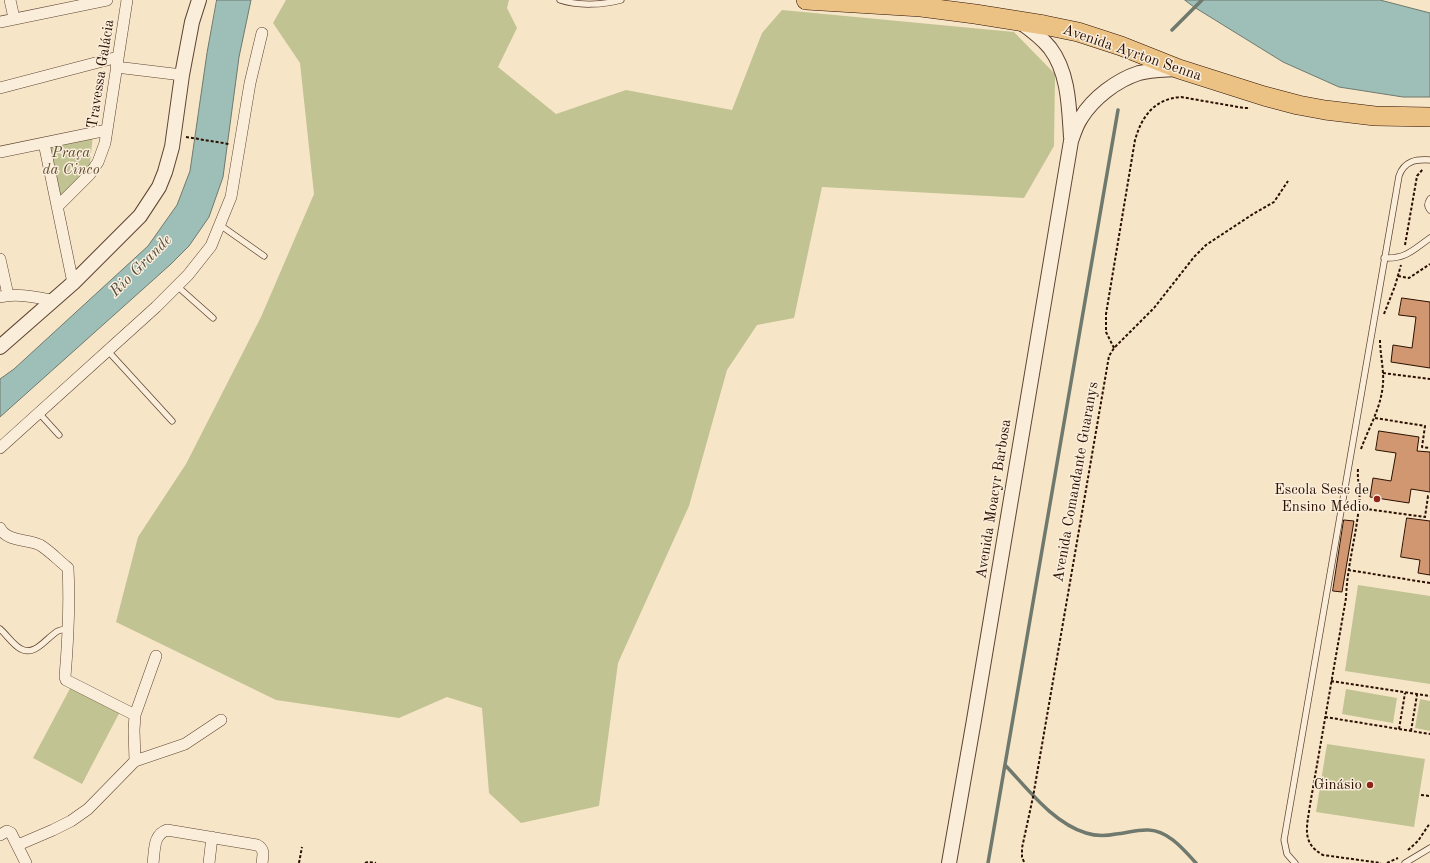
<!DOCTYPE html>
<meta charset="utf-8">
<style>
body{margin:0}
canvas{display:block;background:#f7e5c7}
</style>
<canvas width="1430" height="863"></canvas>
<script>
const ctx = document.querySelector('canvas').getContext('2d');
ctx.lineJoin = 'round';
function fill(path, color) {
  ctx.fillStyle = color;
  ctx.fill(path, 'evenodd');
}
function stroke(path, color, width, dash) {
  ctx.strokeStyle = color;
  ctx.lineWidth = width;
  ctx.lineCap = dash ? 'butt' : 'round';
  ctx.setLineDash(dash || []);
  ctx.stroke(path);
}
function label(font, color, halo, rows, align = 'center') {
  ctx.font = font + ' "Old Standard TT",serif';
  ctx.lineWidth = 3;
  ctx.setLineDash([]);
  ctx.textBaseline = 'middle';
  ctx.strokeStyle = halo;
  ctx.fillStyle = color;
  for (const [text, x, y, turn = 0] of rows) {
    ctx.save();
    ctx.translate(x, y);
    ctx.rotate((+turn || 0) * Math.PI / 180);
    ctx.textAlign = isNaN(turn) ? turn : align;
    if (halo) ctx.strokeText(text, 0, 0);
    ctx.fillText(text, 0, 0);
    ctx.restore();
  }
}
fill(new Path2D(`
 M 286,0 L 509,0 L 507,8 L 517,28 L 498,67 L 556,114 L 626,90 L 732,110 L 762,33 L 782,10 L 1014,32 L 1055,74 L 1054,146 L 1024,198 L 822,187 L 794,318 L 757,325 L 727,370 L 689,506 L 618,663 L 599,806 L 521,823 L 489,793 L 482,708 L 447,697 L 399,718 L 276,700 L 116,622 L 138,537 L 186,464 L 261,317 L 314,194 L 300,63 L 273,23 Z
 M 93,135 L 89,172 L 58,197 L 47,147 Z
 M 1358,585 L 1430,596 L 1430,684 L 1345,671 Z
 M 74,681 L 123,706 L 82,784 L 33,758 Z
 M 1346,689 L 1397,698 L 1393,723 L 1342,714 Z
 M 1420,699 L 1430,701 L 1430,731 L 1415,728 Z
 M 1327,744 L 1425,759 L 1414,827 L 1316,812 Z`), '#c2c392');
const water = new Path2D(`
 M 217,0 L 251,0 L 239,57 L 223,177 L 209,217 L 189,246 L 171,264 L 0,417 L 0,379 L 14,369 L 148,246 L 177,205 L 190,171 L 207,53 Z
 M 1185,0 L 1380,0 L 1430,13 L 1430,97 L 1403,97 L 1339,87 L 1283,62 L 1194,7 Z`);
fill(water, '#9dbfb7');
stroke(water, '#6f796e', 1);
stroke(new Path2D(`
 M 1172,30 L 1202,0
 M 1005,765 C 1028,789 1053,823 1086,833 C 1095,836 1106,836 1116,834 C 1126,833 1139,829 1149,830 C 1169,831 1184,850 1196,863
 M 988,863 L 1118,110`), '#6f796e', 3.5);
const building = new Path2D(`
 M 1402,298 L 1430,302 L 1430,368 L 1391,362 L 1393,345 L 1412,348 L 1416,317 L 1399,315 Z
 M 1379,431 L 1419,437 L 1417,451 L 1430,452 L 1430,492 L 1411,489 L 1409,503 L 1370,497 L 1373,478 L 1391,481 L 1396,453 L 1376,450 Z
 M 1407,518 L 1430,521 L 1430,575 L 1418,573 L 1420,560 L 1401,557 Z
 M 1344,520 L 1354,521 L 1342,592 L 1333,591 Z`);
fill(building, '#d19770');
stroke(building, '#2b0f00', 1);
const service = new Path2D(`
 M 560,0 C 578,6 603,5 621,0
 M 1430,199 C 1427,204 1427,206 1430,210
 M 220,225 L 264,256
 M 1384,258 C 1406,259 1413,250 1430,238
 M 177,286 L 213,318
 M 108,351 L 172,421
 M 39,413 L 59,435
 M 0,629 C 7,635 13,645 21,649 C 35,657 47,637 58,631 C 61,630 65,629 68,628
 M 1295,863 L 1287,854 L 1284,840 L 1399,176 C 1404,161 1416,159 1430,160
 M 1405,863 L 1430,848`);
const minor = new Path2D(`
 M 10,0 L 14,18
 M 0,22 L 107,0
 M 116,67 L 182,75
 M 0,88 L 118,57
 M 44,143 L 73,283
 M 0,152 L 107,130
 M 57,207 L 90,174 L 98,162 L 105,143 L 127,0
 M 0,259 L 8,295
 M 0,297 C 17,293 35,297 51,300
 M 0,448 L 156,307 L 188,275 L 211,246 L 231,197 L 250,83 L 262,33
 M 0,528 C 7,542 28,539 40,545 C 50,551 59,561 68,568 C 70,604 68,641 65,677 L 66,680 L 135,715
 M 135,761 L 134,730 L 135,715 L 156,656
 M 0,835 L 7,831 L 11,833 L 26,863
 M 18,845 L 53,830 L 71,821 L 88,809 L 135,761 L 185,744 L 221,720
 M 153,863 C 155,849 153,835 167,830 L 257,845 C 265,849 263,855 262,863
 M 209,863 L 212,837`);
const tertiary = new Path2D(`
 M 1020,22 C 1030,29 1042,38 1050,48 C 1069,73 1069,108 1071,137
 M 0,347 L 73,283 L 140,216 L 159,187 L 165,172 L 172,147 L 182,75 L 192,22 L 199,0
 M 949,863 L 974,720 L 1071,141 C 1074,133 1076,125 1081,118 C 1093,98 1117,80 1139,73 C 1151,70 1164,70 1177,69`);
const trunk = new Path2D(`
 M 806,0 L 921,7 L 975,14 L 1044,25 L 1078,32 L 1121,46 L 1179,69 L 1264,96 L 1298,105 L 1325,110 L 1375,116 L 1430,117`);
stroke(service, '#5e4432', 7);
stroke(minor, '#5e4432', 12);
stroke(tertiary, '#5e4432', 16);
stroke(trunk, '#2b0f00', 20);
stroke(new Path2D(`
 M 186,137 L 229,144
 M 1405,245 L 1417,176 L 1423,169
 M 1398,276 L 1409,278 L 1430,264
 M 1384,314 L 1395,286 L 1401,265
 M 1114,348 L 1106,332 L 1106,314 L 1135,140 C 1142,116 1154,99 1181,97 L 1244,108 L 1250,108
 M 1383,373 L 1430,379
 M 1375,418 L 1425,426 L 1422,447 L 1430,448
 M 1361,449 C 1369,427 1381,408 1383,384 C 1384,369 1380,354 1380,340
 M 1358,469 C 1357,481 1361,494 1359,506 C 1356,537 1347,567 1346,598 L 1310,805 C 1307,827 1301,843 1323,855 L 1381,863
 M 1359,508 L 1425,517 L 1428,496 L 1430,497
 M 1348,570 L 1430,583
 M 1331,681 L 1430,696
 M 1325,717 L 1430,734
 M 1399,729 L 1405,693
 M 1411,731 L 1417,695
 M 1421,795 L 1430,796
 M 1408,850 L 1418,841 L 1430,823
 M 1024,862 L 1022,857 L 1022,848 L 1033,797 L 1109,356 L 1114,348 L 1154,308 L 1194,257 L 1206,245 L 1253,214 L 1274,202 L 1288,181
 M 299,863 L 302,847
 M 365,863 L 368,862 L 376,863
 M 1387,863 L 1398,858`), '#2b0f00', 2, [3, 2]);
stroke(service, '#faeedb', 5.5);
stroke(minor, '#faeedb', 11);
stroke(tertiary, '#faeedb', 14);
stroke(trunk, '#ecc284', 19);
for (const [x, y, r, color] of [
 [1377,499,4,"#8f2418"],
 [1370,785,4,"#8f2418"]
]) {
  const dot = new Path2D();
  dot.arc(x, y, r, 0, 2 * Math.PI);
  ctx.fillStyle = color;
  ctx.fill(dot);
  stroke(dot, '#faeedb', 1.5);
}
label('15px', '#2b0f00', '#faeedb', [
 ["Avenida Ayrton Senna",1132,53,19],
 ["Travessa Galácia",101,74,-81],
 ["Avenida Comandante Guaranys",1076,482,-80],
 ["Avenida Moacyr Barbosa",994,499,-81]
]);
label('italic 15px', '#604e33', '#faeedb', [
 ["Praça",71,153],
 ["da Cinco",71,170]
]);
label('15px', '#2b0f00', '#faeedb', [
 ["Escola Sesc de",1369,490],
 ["Ensino Médio",1369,507],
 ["Ginásio",1362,785]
], 'right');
label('italic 16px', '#534d40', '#faeedb', [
 ["Rio Grande",141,266,-45]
]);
</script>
